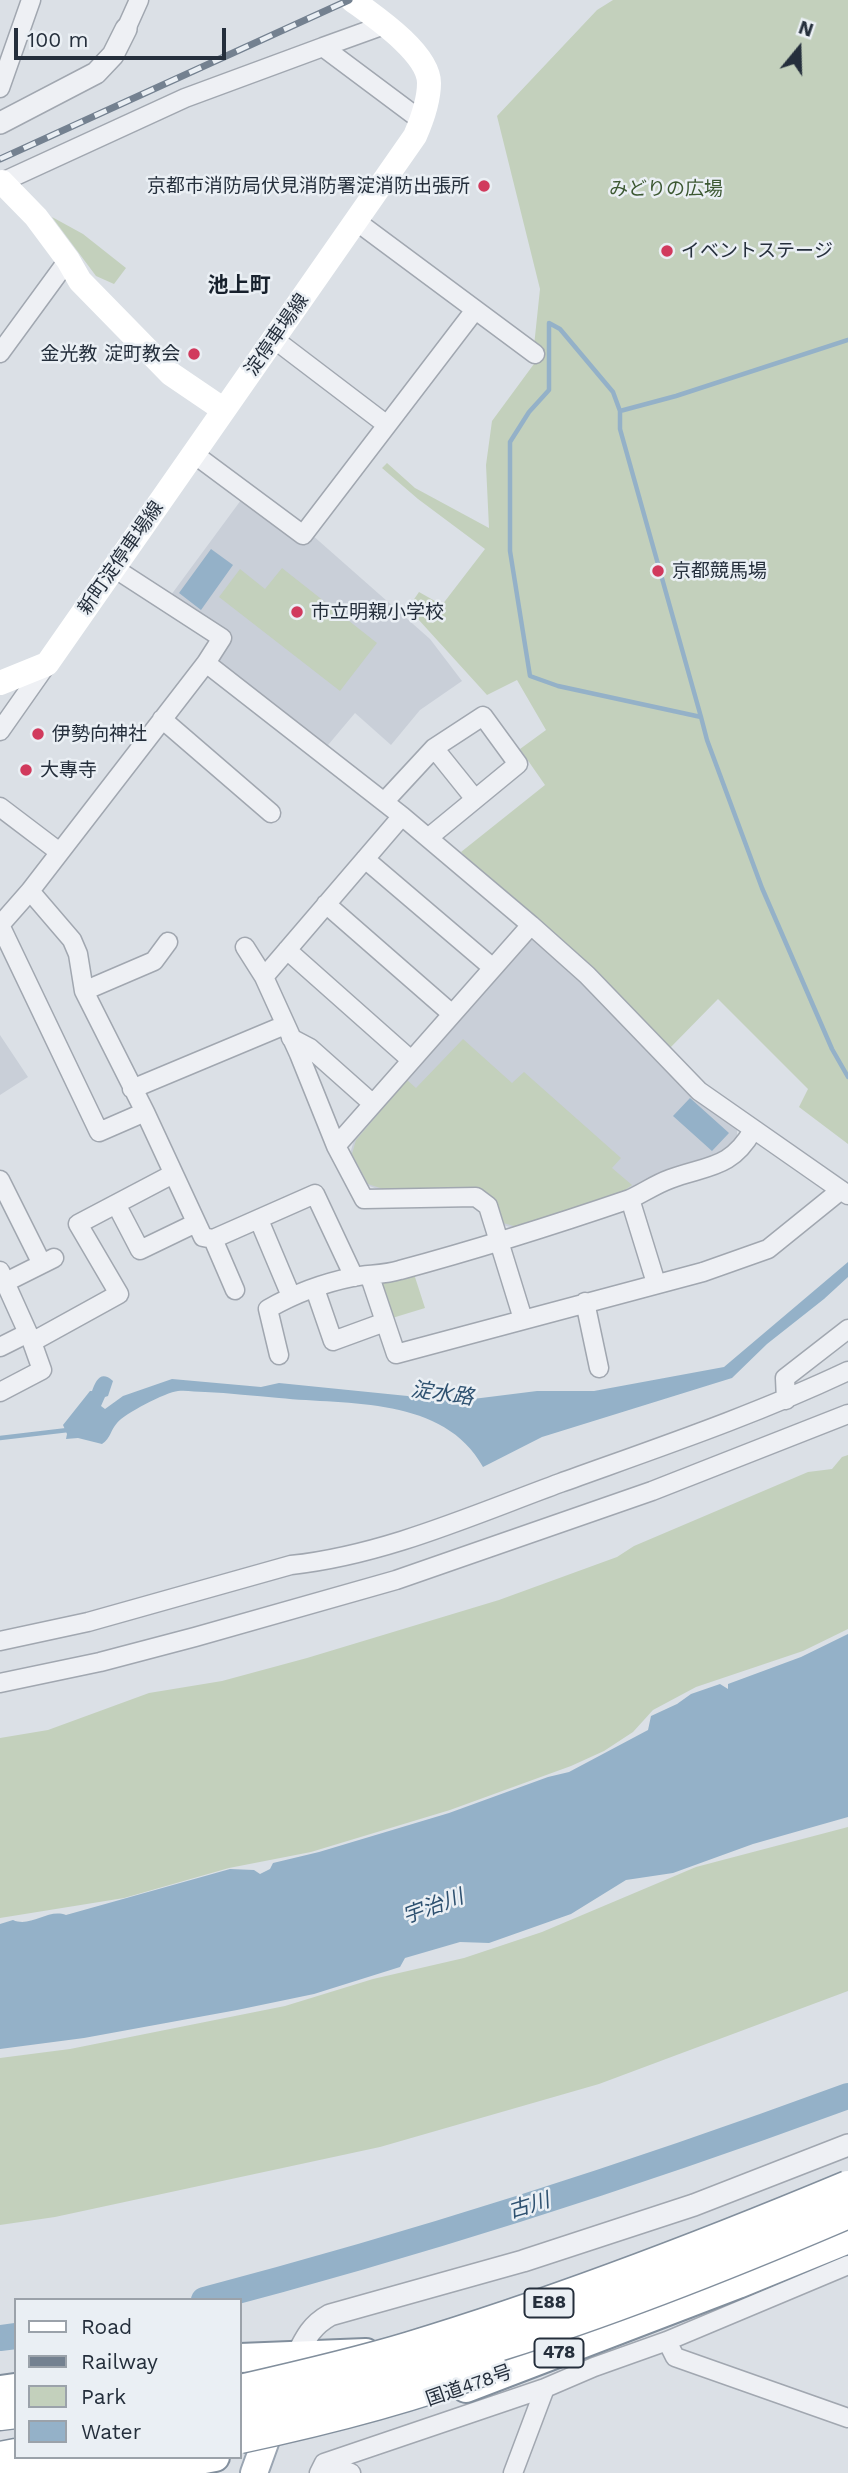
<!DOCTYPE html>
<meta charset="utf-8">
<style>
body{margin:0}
#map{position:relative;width:848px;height:2473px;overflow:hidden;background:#dbe0e6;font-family:"Work Sans",sans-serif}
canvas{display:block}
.legend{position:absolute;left:14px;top:2298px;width:228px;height:161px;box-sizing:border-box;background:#eaeff4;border:2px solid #9ba2aa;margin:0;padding:9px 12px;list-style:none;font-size:21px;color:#252f3c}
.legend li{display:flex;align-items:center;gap:14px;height:35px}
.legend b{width:35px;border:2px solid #9ba2aa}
.north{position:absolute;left:764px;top:14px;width:70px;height:70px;-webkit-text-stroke:5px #eaeff4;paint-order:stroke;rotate:19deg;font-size:19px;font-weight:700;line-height:28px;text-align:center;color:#252f3c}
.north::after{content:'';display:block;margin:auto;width:24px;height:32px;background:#252f3c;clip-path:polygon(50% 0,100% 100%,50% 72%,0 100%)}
.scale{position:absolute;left:14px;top:28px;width:212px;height:32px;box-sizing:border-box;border:4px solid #252f3c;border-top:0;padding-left:9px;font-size:21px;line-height:24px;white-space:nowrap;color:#252f3c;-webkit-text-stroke:5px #eaeff4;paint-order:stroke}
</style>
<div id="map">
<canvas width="848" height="2473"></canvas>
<ul class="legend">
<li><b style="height:9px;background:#fff"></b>Road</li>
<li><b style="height:9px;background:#748190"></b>Railway</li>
<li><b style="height:19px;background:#c3d0bc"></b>Park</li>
<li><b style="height:19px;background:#94b1c8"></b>Water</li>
</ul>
<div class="north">N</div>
<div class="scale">100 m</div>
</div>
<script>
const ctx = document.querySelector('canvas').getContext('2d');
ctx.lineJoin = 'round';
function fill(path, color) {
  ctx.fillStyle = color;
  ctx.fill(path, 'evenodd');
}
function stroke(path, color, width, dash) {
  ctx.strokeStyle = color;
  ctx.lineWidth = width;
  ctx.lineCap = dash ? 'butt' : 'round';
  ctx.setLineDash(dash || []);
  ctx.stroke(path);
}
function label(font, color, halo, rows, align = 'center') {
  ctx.font = font + ' "Work Sans","Noto Sans JP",sans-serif';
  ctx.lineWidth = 5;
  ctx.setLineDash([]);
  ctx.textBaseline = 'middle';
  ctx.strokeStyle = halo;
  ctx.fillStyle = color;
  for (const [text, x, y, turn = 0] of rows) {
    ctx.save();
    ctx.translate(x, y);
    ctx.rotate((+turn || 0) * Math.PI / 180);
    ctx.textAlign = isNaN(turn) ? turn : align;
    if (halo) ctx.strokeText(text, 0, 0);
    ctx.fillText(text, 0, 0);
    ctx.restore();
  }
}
fill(new Path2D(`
 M 244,496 L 311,534 L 430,639 L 462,681 L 420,710 L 391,745 L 355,713 L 323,751 L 213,657 L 229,634 L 171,595 Z
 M 538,935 L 737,1130 L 737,1142 L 728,1153 L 618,1198 L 517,1229 L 499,1224 L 493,1203 L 382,1191 L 367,1185 L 350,1154 L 354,1140 L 528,938 Z
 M 0,1035 L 28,1077 L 0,1095 Z`), '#c9cfd8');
fill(new Path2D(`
 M 613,0 L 848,0 L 848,1144 L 799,1107 L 808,1089 L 718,999 L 668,1050 L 461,852 L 545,785 L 520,749 L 546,730 L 517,680 L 487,695 L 408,608 L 419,592 L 442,605 L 485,549 L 418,499 L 382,468 L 387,463 L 415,488 L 489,528 L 486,465 L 492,421 L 542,353 L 534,346 L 540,289 L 497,116 L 597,10 Z
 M 52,217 L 83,234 L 126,268 L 114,284 L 96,276 Z
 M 282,568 L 377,643 L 340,691 L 219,597 L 240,569 L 265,589 Z
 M 463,1039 L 512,1083 L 524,1072 L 621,1158 L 612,1168 L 632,1185 L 617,1196 L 517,1227 L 500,1222 L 495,1202 L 476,1187 L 383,1189 L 368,1184 L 352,1154 L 356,1140 L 407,1080 L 416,1088 Z
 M 414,1274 L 425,1308 L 389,1319 L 379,1290 L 382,1282 Z
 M 848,1455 L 848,1629 L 803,1651 L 696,1687 L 653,1710 L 633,1732 L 604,1751 L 571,1766 L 450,1810 L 311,1852 L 229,1868 L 124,1898 L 0,1918 L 0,1738 L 48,1730 L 149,1693 L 222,1681 L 307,1658 L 499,1600 L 617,1557 L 634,1546 L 808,1472 L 832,1469 L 842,1457 Z
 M 848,1827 L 848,1991 L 599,2084 L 380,2147 L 55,2217 L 0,2225 L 0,2058 L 70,2049 L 285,2006 L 373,1979 L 464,1958 L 542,1932 L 696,1867 Z`), '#c3d0bc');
fill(new Path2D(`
 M 211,549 L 233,565 L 201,610 L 179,593 Z
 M 690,1098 L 729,1133 L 712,1151 L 673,1116 Z
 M 848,1262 L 848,1277 L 824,1299 L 767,1344 L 732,1378 L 542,1437 L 483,1467 C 444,1396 348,1405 279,1398 C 254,1396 230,1393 205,1392 C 196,1392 186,1390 178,1391 C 166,1392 124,1414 117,1423 C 110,1431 111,1438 102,1444 L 78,1438 L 66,1439 L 67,1434 L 63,1425 L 90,1391 L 92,1391 C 96,1380 101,1370 113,1381 L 108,1396 L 105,1397 L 101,1406 L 105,1409 L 123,1396 L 172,1379 L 261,1387 L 279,1383 L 457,1401 L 537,1391 L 594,1391 L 724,1367 Z
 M 848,1634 L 848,1817 L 753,1844 L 673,1873 L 626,1880 L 571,1914 L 489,1943 L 460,1942 L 405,1958 L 400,1967 L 314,1994 L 237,2010 L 84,2038 L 0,2049 L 0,1924 L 13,1920 C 31,1928 48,1908 66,1915 L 230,1869 L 254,1870 L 260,1874 L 270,1869 L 273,1863 L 319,1852 L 449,1813 L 548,1777 L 569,1772 L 648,1730 L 651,1716 L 677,1704 L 691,1694 L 720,1684 L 728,1689 L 728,1684 L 801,1657 Z`), '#94b1c8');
stroke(new Path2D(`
 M 620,411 L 676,396 L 848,340
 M 701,717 L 558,686 L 530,676 L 510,551 L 510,442 L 529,412 L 549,390 L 549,323 L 560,329 L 613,392 L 620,411 L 620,429 L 701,717 L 707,740 L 762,888 L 832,1049 L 848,1077
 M 0,1438 L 68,1430
 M 800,2275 L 829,2264`), '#94b1c8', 4.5);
stroke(new Path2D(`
 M 204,2300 C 422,2243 636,2174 848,2096
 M 0,2338 L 16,2336`), '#94b1c8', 26);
const minor = new Path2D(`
 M 126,29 L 139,0
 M 323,47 L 384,25
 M 0,88 L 31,0
 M 0,183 L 185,98 L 323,47 L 422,121
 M 356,221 L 535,354
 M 274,339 L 387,425
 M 0,353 L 68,260
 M 194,454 L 303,535 L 475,310
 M 114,568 L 222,638 L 206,663 L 30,891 L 0,925 L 99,1132 L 145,1112
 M 206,663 L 402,816 L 531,925 L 587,975 L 699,1091 L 848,1195
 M 162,719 L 271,813
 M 0,731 L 47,664
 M 434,748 L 475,799
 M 384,802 L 434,748 L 483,716 L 518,764 L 428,838
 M 0,807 L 58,851
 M 365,859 L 493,968
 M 30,891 L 72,940 L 78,954 L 84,991 L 145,1112 L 203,1237 L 213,1239 L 315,1194 L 354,1277
 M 326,904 L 452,1014
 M 245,947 L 264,977 L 299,1054 L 336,1146 L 364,1199 L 476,1197 L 488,1206 L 523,1319
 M 287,950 L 411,1060
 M 264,977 L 402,816
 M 84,991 L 154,961 L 168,942
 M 291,1038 L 310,1048 L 373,1104
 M 132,1089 L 285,1025
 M 336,1146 L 531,925
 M 0,1180 L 42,1264
 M 630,1199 C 643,1193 656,1184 670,1179 C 708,1165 731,1169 753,1130
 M 116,1204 L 140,1250 L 196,1223
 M 259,1220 L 291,1296
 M 213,1239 L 235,1290
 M 0,1271 L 32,1342 L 119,1294 L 78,1224 L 173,1174
 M 370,1277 L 396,1354 L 703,1272 L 768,1249 L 841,1190
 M 6,1282 L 54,1258
 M 315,1289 L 333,1341 L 385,1322
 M 585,1302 L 599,1368
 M 0,1347 L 28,1333
 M 279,1355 L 268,1309 C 294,1294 323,1283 353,1277 C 368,1274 384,1275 400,1270 C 478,1249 554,1225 630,1199 L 656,1283
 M 0,1392 L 42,1370 L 32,1342
 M 786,1400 L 785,1378 L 848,1329
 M 0,1641 L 88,1622 L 291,1565 C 384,1555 473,1515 560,1483 C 657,1448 755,1415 848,1371
 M 0,1683 L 100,1662 L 195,1637 L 396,1580 L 652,1491 L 848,1414
 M 667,2341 L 675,2357 L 848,2418
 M 324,2463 L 351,2473
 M 319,2473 L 324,2463 L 545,2388 L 594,2367 L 667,2341 L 848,2265
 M 513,2473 L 545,2388`);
const tertiary = new Path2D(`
 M 0,123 L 96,73 L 113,55 L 126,29
 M 297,2355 C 306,2337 312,2325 330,2315 L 523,2261 L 694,2205 L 848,2145`);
const primary = new Path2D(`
 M 254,2473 L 275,2415`);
const trunk = new Path2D(`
 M 240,2358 L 366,2353
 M 466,2388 L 738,2284 L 848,2239
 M 0,2390 L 16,2388
 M 130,2473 L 215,2457`);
const motorway = new Path2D(`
 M 0,2414 L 16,2412
 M 0,2458 L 16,2455
 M 22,2473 L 125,2457`);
stroke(minor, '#a1a7b0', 21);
stroke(tertiary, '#a1a7b0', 24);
stroke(primary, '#9aa5b2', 30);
stroke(trunk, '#828f9d', 32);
stroke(motorway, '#828f9d', 35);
stroke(minor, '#eef0f4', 18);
stroke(tertiary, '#eef0f4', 21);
stroke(new Path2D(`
 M 2,182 L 36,217 L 68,260 L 80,281 L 171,374 L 224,410
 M 0,683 L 47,664 L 415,136 C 422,120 429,101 429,83 C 429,53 374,16 352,0`), '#fff', 24);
stroke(primary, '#fff', 26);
stroke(trunk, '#fff', 28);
stroke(motorway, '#fff', 32);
const rail = new Path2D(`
 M 0,159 L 349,0`);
stroke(rail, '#748190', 7);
stroke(rail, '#eaeff4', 4.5, [13]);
const motorwayBridge = new Path2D(`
 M 240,2391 C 297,2378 354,2365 410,2348 C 559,2303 704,2247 848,2187
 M 240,2414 C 327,2393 415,2371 501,2344 C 619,2307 734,2261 848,2212
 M 240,2437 C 325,2419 408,2398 490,2367`);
stroke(motorwayBridge, '#828f9d', 35, []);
stroke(motorwayBridge, '#fff', 32);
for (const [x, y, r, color] of [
 [484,186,7,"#d13a5d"],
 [667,251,7,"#d13a5d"],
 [194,354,7,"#d13a5d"],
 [658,571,7,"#d13a5d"],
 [297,612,7,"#d13a5d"],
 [38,734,7,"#d13a5d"],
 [26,770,7,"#d13a5d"]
]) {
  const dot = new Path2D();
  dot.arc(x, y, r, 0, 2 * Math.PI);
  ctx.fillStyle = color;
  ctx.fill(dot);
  stroke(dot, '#eaeff4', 2.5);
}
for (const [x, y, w] of [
 [549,2303,49],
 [559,2353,49]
]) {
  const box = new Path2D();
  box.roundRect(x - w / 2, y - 14.5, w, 29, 5);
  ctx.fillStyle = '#eaeff4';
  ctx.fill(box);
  stroke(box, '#252f3c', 2);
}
label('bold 18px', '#252f3c', null, [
 ["E88",549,2303],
 ["478",559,2353]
]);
label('19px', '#252f3c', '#eaeff4', [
 ["京都市消防局伏見消防署淀消防出張所",470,186,"right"],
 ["イベントステージ",681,251],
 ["金光教 淀町教会",180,354,"right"],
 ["京都競馬場",672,571],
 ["市立明親小学校",311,612],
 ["伊勢向神社",52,734],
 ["大專寺",40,770]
], 'left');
label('19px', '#3c5832', '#eaeff4', [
 ["みどりの広場",666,189]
]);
label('19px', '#252f3c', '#eaeff4', [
 ["淀停車場線",277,335,-55],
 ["新町淀停車場線",121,558,-55],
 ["国道478号",469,2386,-19]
]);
label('bold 21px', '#17202c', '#eaeff4', [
 ["池上町",239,286]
]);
label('italic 21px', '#2e5170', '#eaeff4', [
 ["淀水路",442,1394,8],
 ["宇治川",433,1907,-20],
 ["古川",529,2206,-17]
]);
</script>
